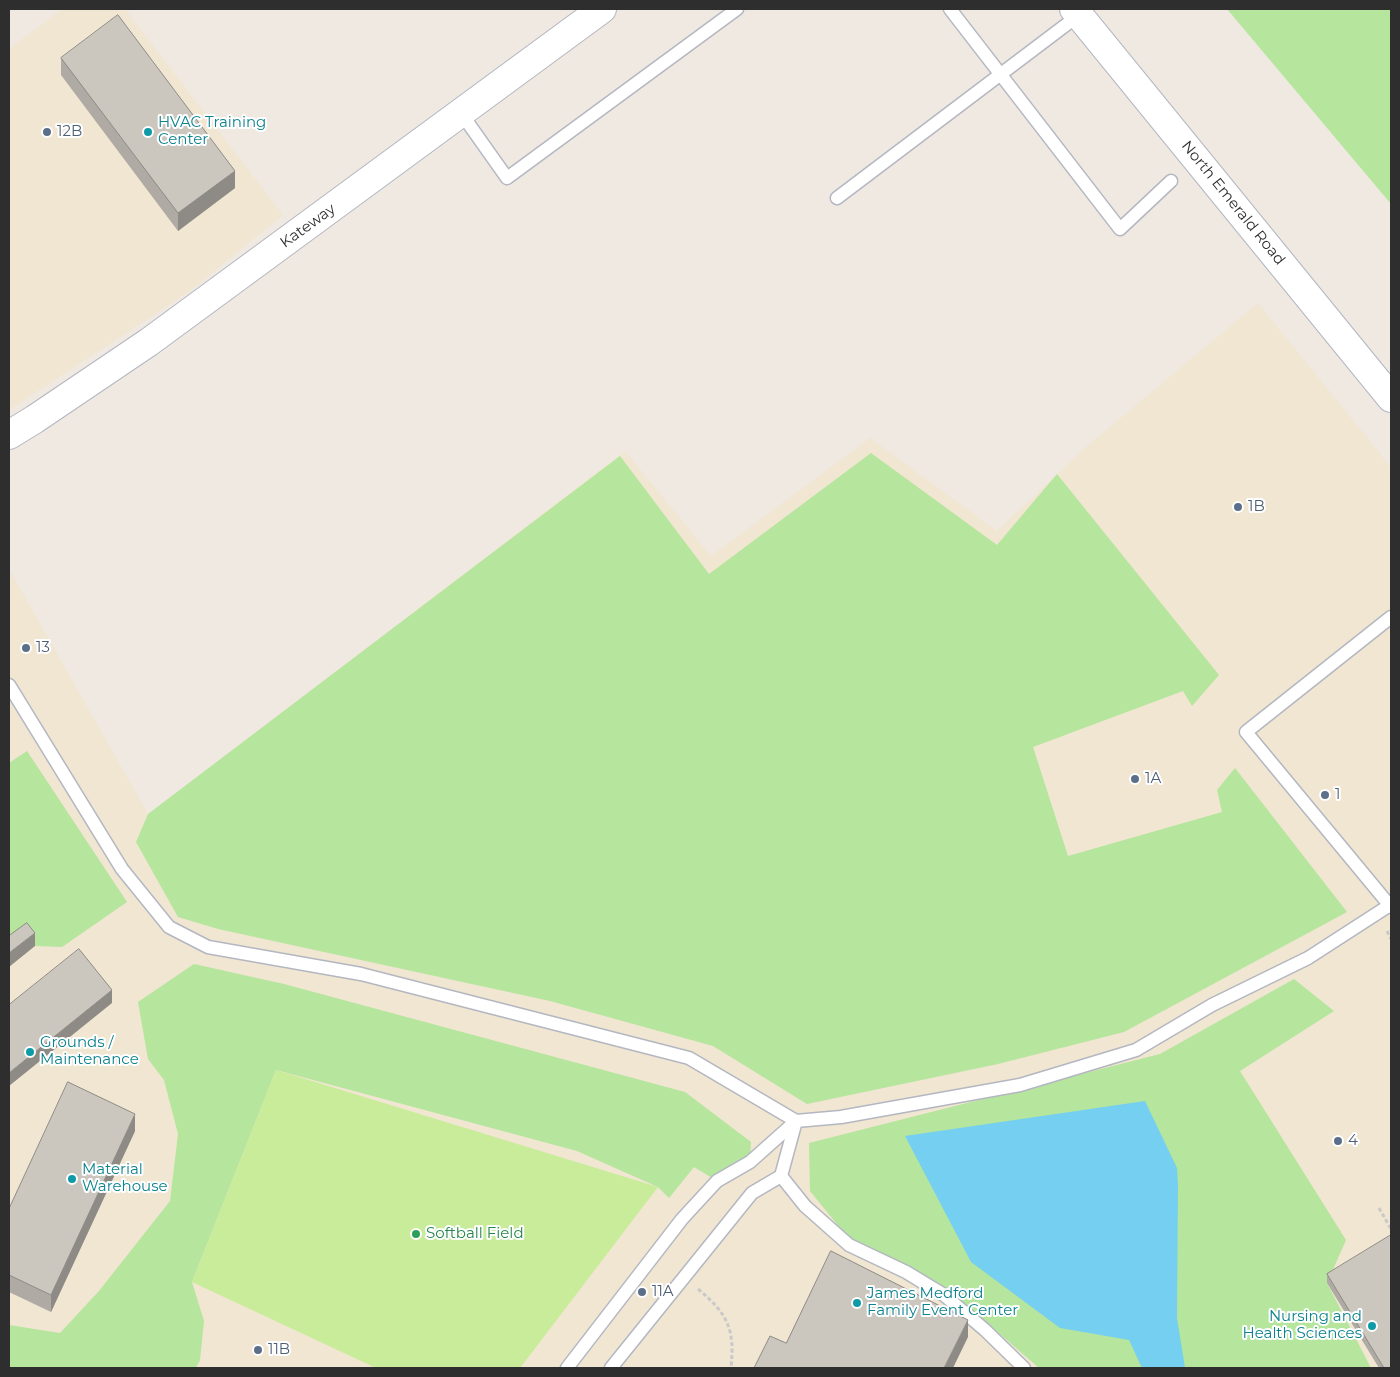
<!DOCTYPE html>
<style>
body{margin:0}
#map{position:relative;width:1400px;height:1377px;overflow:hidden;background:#efe9e1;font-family:Montserrat,sans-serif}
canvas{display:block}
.frame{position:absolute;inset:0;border:10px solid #2e2e2e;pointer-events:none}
</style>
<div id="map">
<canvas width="1400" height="1377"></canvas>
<div class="frame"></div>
</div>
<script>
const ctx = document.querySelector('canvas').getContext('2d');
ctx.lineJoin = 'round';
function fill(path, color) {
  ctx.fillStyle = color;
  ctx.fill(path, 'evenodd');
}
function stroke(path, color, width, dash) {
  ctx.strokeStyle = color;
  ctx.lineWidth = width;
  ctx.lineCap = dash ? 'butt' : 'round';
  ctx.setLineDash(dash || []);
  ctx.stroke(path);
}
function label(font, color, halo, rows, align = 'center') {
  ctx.font = font + ' Montserrat,sans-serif';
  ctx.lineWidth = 4;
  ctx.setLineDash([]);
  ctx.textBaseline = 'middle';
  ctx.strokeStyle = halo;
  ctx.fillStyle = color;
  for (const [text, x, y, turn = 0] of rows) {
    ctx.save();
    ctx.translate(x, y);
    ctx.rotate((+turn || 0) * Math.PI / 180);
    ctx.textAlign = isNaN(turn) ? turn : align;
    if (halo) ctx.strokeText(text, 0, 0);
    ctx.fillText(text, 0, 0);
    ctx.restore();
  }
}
fill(new Path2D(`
 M 62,9 L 125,9 L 283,215 L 190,291 L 9,410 L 9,49 Z
 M 1258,303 L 1391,467 L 1391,1368 L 9,1368 L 9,569 L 148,814 L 625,451 L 711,556 L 870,438 L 997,531 L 1086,447 Z`), '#f0e6d1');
fill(new Path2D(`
 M 1227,9 L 1391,9 L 1391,204 Z
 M 871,453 L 997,545 L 1057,474 L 1219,675 L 1192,706 L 1183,691 L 1033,747 L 1068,856 L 1222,812 L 1217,790 L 1235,768 L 1347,912 L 1124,1032 L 998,1064 L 807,1104 L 713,1046 L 550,1001 L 218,929 L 178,917 L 136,842 L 148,814 L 620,456 L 709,574 Z
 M 27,751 L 127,902 L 62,947 L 35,946 L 27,936 L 9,950 L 9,763 Z
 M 194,964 L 284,984 L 685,1092 L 751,1142 L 750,1162 L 717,1181 L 694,1167 L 669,1198 L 658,1187 L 577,1151 L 276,1070 L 192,1282 L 204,1321 L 200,1360 L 196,1368 L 9,1368 L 9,1325 L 60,1333 L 99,1291 L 170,1201 L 178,1134 L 164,1080 L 148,1059 L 138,1002 Z
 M 1294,979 L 1334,1011 L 1240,1071 L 1346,1240 L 1327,1283 L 1371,1368 L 1039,1368 L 963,1302 L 849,1239 L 810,1191 L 809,1143 L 1160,1054 Z`), '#b6e59e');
fill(new Path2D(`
 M 276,1070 L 658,1187 L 520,1368 L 376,1368 L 192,1282 Z`), '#c9ec9a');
fill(new Path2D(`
 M 1145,1101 L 1177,1168 L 1178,1184 L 1177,1318 L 1185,1368 L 1142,1368 L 1129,1340 L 1060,1328 L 971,1262 L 905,1136 Z`), '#75cff0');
const service = new Path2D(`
 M 950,9 L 1120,229 L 1171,181
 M 461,113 L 507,178 L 737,9
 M 837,198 L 1079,15
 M 1391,617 L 1246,732 L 1391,907
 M 9,685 L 122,869 L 169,927 L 208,947 L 361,974 L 689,1058 L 796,1121 L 841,1117 L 1020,1085 L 1136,1050 L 1212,1005 L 1308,958 L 1390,905
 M 781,1176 L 805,1206 L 849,1245 L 906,1272 L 944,1295 L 985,1330 L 1024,1368
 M 567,1368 L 682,1219 L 717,1181 L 750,1162 L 796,1121
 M 611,1368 L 752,1193 L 781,1176 L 796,1121`);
const tertiary = new Path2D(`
 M 9,435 L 35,419 L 149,342 L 602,9`);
const secondary = new Path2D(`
 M 1074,9 L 1391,398`);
stroke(service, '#b4b7c1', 15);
stroke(tertiary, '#b4b7c1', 30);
stroke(secondary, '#b4b7c1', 30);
stroke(new Path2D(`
 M 1387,931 L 1391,939
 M 1379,1208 L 1391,1229
 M 698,1289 C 728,1314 735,1329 731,1368`), '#c9c9c9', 3, [4, 2.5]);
stroke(service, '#fff', 12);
stroke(tertiary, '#fff', 28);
stroke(secondary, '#fff', 28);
fill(new Path2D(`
 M 61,58 L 235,188 L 178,231 L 61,75 Z
 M 135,1131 L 51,1312 L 9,1292 L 9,1209 Z
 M 1327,1274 L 1391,1368 L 1379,1368 L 1327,1283 Z`), '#afaba4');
fill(new Path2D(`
 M 235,171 L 235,188 L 178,231 L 178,213 Z
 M 35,933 L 35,946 L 9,967 L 9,953 Z
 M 112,990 L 112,1003 L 9,1086 L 9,1073 Z
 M 135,1114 L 135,1131 L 51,1312 L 51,1295 Z
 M 968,1320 L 968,1337 L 953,1368 L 944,1368 Z`), '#8e8b86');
const building = new Path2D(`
 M 118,15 L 235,171 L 178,213 L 61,58 Z
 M 27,923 L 35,933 L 9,953 L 9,936 Z
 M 79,949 L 112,990 L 9,1073 L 9,1005 Z
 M 68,1082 L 135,1114 L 51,1295 L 9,1275 L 9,1209 Z
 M 1391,1235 L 1391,1368 L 1384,1368 L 1327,1274 Z
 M 831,1251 L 968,1320 L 944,1368 L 754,1368 L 770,1336 L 786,1343 Z`);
fill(building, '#cbc7bf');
stroke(building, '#8e8b86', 1);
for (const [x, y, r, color] of [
 [47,132,5,"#5c6f8a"],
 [148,132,5,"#0f9aa8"],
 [1238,507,5,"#5c6f8a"],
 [26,648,5,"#5c6f8a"],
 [1135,779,5,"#5c6f8a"],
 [1325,795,5,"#5c6f8a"],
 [30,1052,5,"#0f9aa8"],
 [1338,1141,5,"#5c6f8a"],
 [72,1179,5,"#0f9aa8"],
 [416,1234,5,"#2e9e5b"],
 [642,1292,5,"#5c6f8a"],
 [857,1303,5,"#0f9aa8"],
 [1372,1326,5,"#0f9aa8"],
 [258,1350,5,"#5c6f8a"]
]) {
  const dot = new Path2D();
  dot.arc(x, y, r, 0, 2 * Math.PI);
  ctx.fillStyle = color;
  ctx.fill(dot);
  stroke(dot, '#fff', 2);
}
label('15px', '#0d838f', '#fff', [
 ["HVAC Training",158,123],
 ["Center",158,140],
 ["Grounds /",40,1043],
 ["Maintenance",40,1060],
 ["Material",82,1170],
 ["Warehouse",82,1187],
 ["James Medford",867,1294],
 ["Family Event Center",867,1311],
 ["Nursing and",1362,1317,"right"],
 ["Health Sciences",1362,1334,"right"]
], 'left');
label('15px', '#4e5e75', '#fff', [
 ["12B",57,132],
 ["1B",1248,507],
 ["13",36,648],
 ["1A",1145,779],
 ["1",1335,795],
 ["4",1348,1141],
 ["11A",652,1292],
 ["11B",268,1350]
], 'left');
label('15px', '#2e2e2e', '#fff', [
 ["North Emerald Road",1233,203,51],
 ["Kateway",308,226,-36]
]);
label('15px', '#27864d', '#fff', [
 ["Softball Field",426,1234]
], 'left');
</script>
